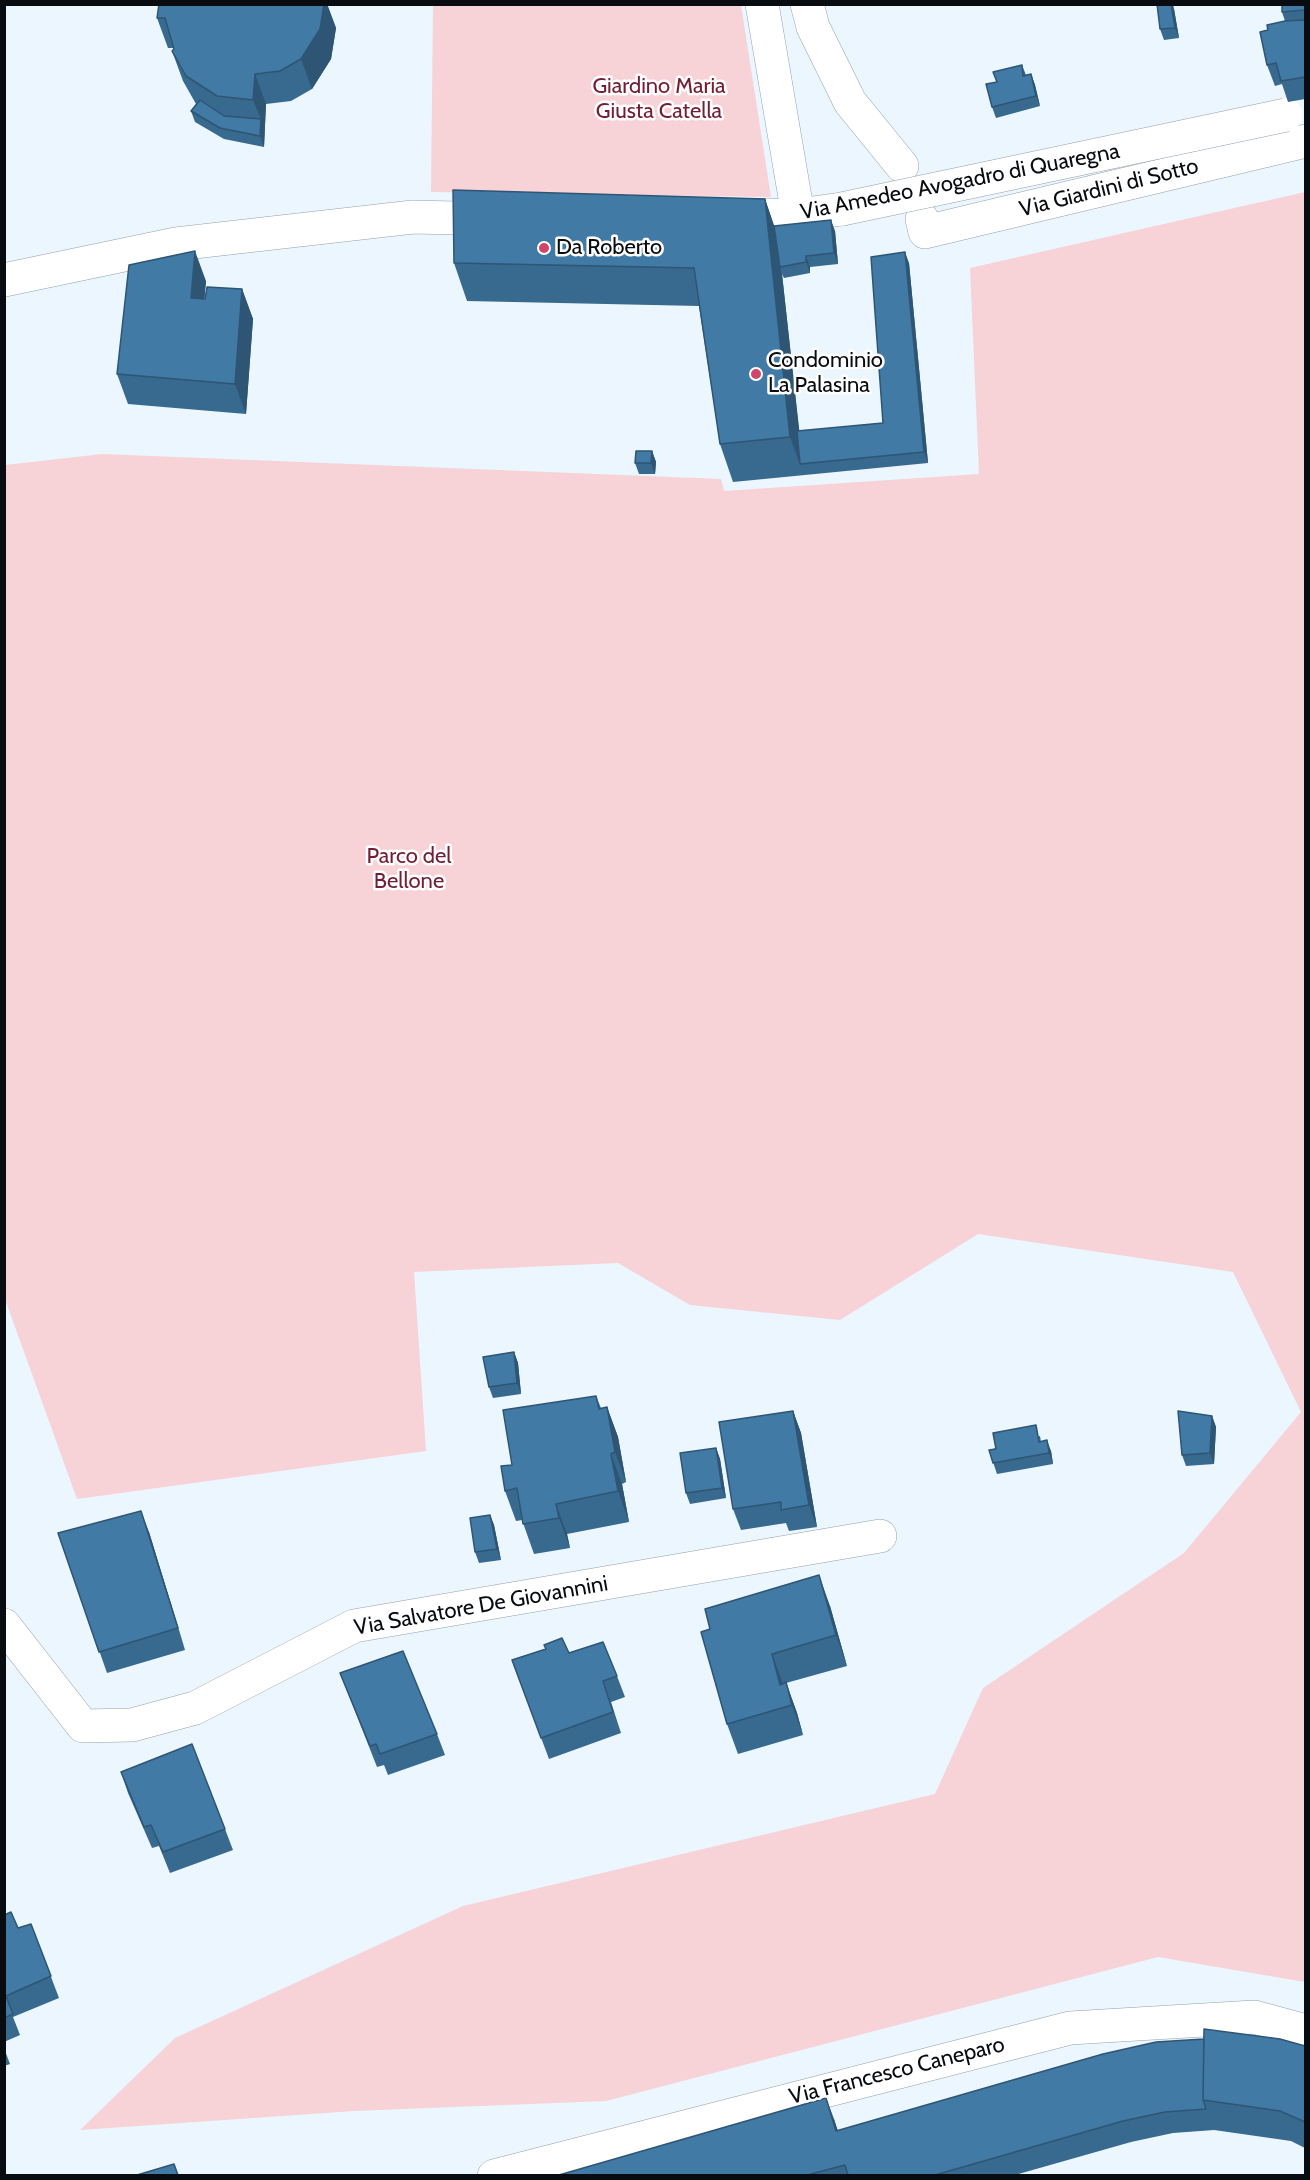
<!DOCTYPE html>
<style>
body{margin:0}
#map{position:relative;width:1310px;height:2180px;overflow:hidden;background:#ebf6ff;font-family:Cabin,sans-serif}
canvas{display:block}
.frame{position:absolute;inset:0;border:6px solid #080c10;pointer-events:none}
</style>
<div id="map">
<canvas width="1310" height="2180"></canvas>
<div class="frame"></div>
</div>
<script>
const ctx = document.querySelector('canvas').getContext('2d');
ctx.lineJoin = 'round';
function fill(path, color) {
  ctx.fillStyle = color;
  ctx.fill(path, 'evenodd');
}
function stroke(path, color, width, dash) {
  ctx.strokeStyle = color;
  ctx.lineWidth = width;
  ctx.lineCap = dash ? 'butt' : 'round';
  ctx.setLineDash(dash || []);
  ctx.stroke(path);
}
function label(font, color, halo, rows, align = 'center') {
  ctx.font = font + ' Cabin,sans-serif';
  ctx.lineWidth = 5;
  ctx.setLineDash([]);
  ctx.textBaseline = 'middle';
  ctx.strokeStyle = halo;
  ctx.fillStyle = color;
  for (const [text, x, y, turn = 0] of rows) {
    ctx.save();
    ctx.translate(x, y);
    ctx.rotate((+turn || 0) * Math.PI / 180);
    ctx.textAlign = isNaN(turn) ? turn : align;
    if (halo) ctx.strokeText(text, 0, 0);
    ctx.fillText(text, 0, 0);
    ctx.restore();
  }
}
fill(new Path2D(`
 M 433,5 L 741,5 L 771,197 L 431,192 Z
 M 1305,192 L 1305,1982 L 1158,1957 L 606,2101 L 354,2111 L 80,2130 L 175,2038 L 463,1906 L 935,1794 L 983,1688 L 1184,1553 L 1301,1412 L 1233,1272 L 978,1234 L 840,1320 L 690,1305 L 618,1263 L 414,1272 L 426,1451 L 77,1499 L 5,1299 L 5,465 L 102,454 L 721,479 L 724,491 L 979,474 L 970,268 Z`), '#f7d2d7');
const street = new Path2D(`
 M 762,4 L 798,215
 M 807,4 L 813,27 L 850,102 L 902,166
 M 725,216 L 798,215 L 842,209
 M 922,219 L 925,232 L 1306,141
 M 4,280 L 176,244 L 413,217 L 499,219
 M 4,1625 L 83,1726 L 132,1725 L 195,1708 L 354,1626 L 880,1536
 M 494,2176 L 1070,2028 L 1254,2017 L 1306,2031`);
stroke(street, '#94a0aa', 34);
stroke(street, '#fff', 33);
const streetBridge = new Path2D(`
 M 842,209 L 1286,115`);
stroke(streetBridge, '#94a0aa', 34, []);
stroke(streetBridge, '#fff', 33);
fill(new Path2D(`
 M 159,4 L 327,4 L 336,28 L 331,59 L 312,89 L 291,101 L 266,104 L 264,147 L 224,139 L 195,122 L 191,111 L 196,104 L 183,81 L 172,51 L 174,49 L 174,48 L 168,48 L 157,18 Z
 M 1305,4 L 1305,99 L 1288,102 L 1282,84 L 1275,86 L 1267,65 L 1268,30 L 1285,21 L 1282,12 Z
 M 1174,9 L 1179,38 L 1164,40 L 1160,29 Z
 M 1022,65 L 1026,75 L 1031,74 L 1035,85 L 1040,106 L 996,118 L 992,107 L 997,82 Z
 M 765,199 L 774,226 L 835,231 L 838,264 L 810,267 L 810,273 L 784,278 L 782,274 L 799,431 L 883,423 L 909,263 L 928,463 L 733,482 L 720,444 L 699,306 L 467,301 L 454,263 Z
 M 206,281 L 204,299 L 242,289 L 253,319 L 246,414 L 128,404 L 117,374 Z
 M 652,451 L 656,462 L 655,474 L 639,474 L 635,463 Z
 M 514,1352 L 518,1363 L 521,1394 L 493,1398 L 489,1387 Z
 M 596,1396 L 601,1408 L 607,1407 L 618,1437 L 626,1482 L 622,1484 L 629,1522 L 567,1534 L 570,1548 L 534,1554 L 522,1520 L 516,1521 L 505,1491 L 512,1465 Z
 M 793,1411 L 801,1433 L 817,1527 L 789,1531 L 786,1523 L 741,1530 L 733,1509 Z
 M 1212,1416 L 1216,1427 L 1214,1464 L 1186,1466 L 1182,1455 Z
 M 1040,1436 L 1041,1442 L 1051,1451 L 1053,1464 L 997,1474 L 989,1450 Z
 M 716,1448 L 720,1459 L 726,1498 L 690,1504 L 686,1493 Z
 M 490,1515 L 494,1525 L 501,1560 L 479,1563 L 475,1552 Z
 M 149,1532 L 185,1650 L 107,1673 L 58,1533 Z
 M 830,1606 L 847,1666 L 786,1683 L 797,1713 L 803,1735 L 738,1754 L 727,1724 L 701,1632 Z
 M 569,1653 L 617,1676 L 625,1697 L 611,1702 L 621,1733 L 549,1759 L 512,1660 Z
 M 340,1673 L 437,1734 L 445,1755 L 388,1775 L 384,1765 L 377,1767 Z
 M 121,1772 L 225,1829 L 233,1850 L 170,1873 L 159,1846 L 152,1848 L 128,1793 Z
 M 4,1915 L 18,1928 L 31,1924 L 59,1998 L 13,2017 L 20,2035 L 4,2042 Z
 M 1305,2046 L 1305,2148 L 1291,2141 L 1214,2130 L 1173,2133 L 1131,2142 L 1015,2175 L 559,2175 L 834,2119 L 838,2131 Z
 M 4,2048 L 10,2064 L 4,2066 Z`), '#38698e');
fill(new Path2D(`
 M 324,4 L 327,4 L 336,28 L 331,59 L 312,89 L 301,59 Z
 M 1171,4 L 1173,4 L 1174,9 L 1179,38 L 1175,28 Z
 M 255,74 L 266,104 L 264,147 L 260,136 L 261,119 L 253,100 Z
 M 1031,74 L 1035,85 L 1040,106 L 1036,96 Z
 M 765,199 L 778,237 L 780,267 L 782,274 L 803,464 L 800,464 L 790,437 Z
 M 831,220 L 835,231 L 838,264 L 834,253 Z
 M 195,251 L 206,281 L 202,328 L 191,298 Z
 M 905,252 L 909,263 L 928,463 L 924,452 Z
 M 806,256 L 810,267 L 810,273 L 806,262 Z
 M 242,289 L 253,319 L 246,414 L 235,384 Z
 M 652,451 L 656,462 L 655,474 L 651,463 Z
 M 514,1352 L 518,1363 L 521,1394 L 517,1383 Z
 M 607,1407 L 618,1437 L 626,1482 L 615,1452 Z
 M 793,1411 L 801,1433 L 817,1527 L 809,1505 Z
 M 1212,1416 L 1216,1427 L 1214,1464 L 1210,1453 Z
 M 1047,1440 L 1051,1451 L 1053,1464 L 1049,1453 Z
 M 716,1448 L 720,1459 L 726,1498 L 722,1488 Z
 M 611,1454 L 622,1484 L 629,1522 L 618,1491 Z
 M 556,1504 L 567,1534 L 570,1548 L 559,1518 Z
 M 141,1511 L 149,1532 L 185,1650 L 178,1628 Z
 M 490,1515 L 494,1525 L 501,1560 L 497,1549 Z
 M 819,1575 L 830,1606 L 847,1666 L 836,1635 Z
 M 772,1654 L 783,1684 L 780,1685 Z
 M 786,1682 L 797,1713 L 803,1735 L 792,1705 Z
 M 826,2098 L 834,2119 L 844,2152 L 836,2131 Z`), '#2e5574');
const building = new Path2D(`
 M 159,4 L 324,4 L 320,29 L 301,59 L 280,71 L 255,74 L 253,100 L 217,96 L 186,76 L 172,51 L 174,49 L 165,18 L 157,18 Z
 M 1157,4 L 1171,4 L 1175,28 L 1160,29 Z
 M 1282,4 L 1305,4 L 1305,10 L 1282,12 Z
 M 1305,20 L 1305,77 L 1281,81 L 1276,63 L 1267,65 L 1260,32 L 1268,30 L 1267,25 L 1285,21 Z
 M 1022,65 L 1023,76 L 1031,74 L 1036,96 L 992,107 L 986,84 L 997,82 L 993,72 Z
 M 200,100 L 224,116 L 261,119 L 260,136 L 220,128 L 191,111 Z
 M 453,190 L 765,199 L 790,437 L 720,444 L 694,268 L 454,263 Z
 M 831,220 L 834,253 L 806,256 L 806,262 L 780,267 L 774,226 Z
 M 195,251 L 191,298 L 205,299 L 207,287 L 242,289 L 235,384 L 117,374 L 129,265 Z
 M 905,252 L 924,452 L 800,464 L 797,431 L 883,423 L 871,257 Z
 M 636,451 L 652,451 L 651,463 L 635,463 Z
 M 514,1352 L 517,1383 L 489,1387 L 483,1357 Z
 M 596,1396 L 599,1409 L 607,1407 L 615,1452 L 611,1454 L 618,1491 L 556,1504 L 559,1518 L 523,1524 L 517,1488 L 505,1491 L 501,1466 L 512,1465 L 503,1410 Z
 M 793,1411 L 809,1505 L 781,1510 L 781,1502 L 733,1509 L 719,1422 Z
 M 1178,1411 L 1212,1416 L 1210,1453 L 1182,1455 Z
 M 1036,1425 L 1039,1442 L 1047,1440 L 1049,1453 L 993,1463 L 989,1450 L 996,1449 L 993,1433 Z
 M 716,1448 L 722,1488 L 686,1493 L 680,1453 Z
 M 141,1511 L 178,1628 L 99,1652 L 58,1533 Z
 M 490,1515 L 497,1549 L 475,1552 L 470,1518 Z
 M 819,1575 L 836,1635 L 772,1654 L 780,1685 L 786,1682 L 792,1705 L 727,1724 L 701,1632 L 710,1629 L 705,1609 Z
 M 562,1638 L 569,1653 L 603,1642 L 617,1676 L 603,1681 L 613,1712 L 541,1738 L 512,1660 L 546,1649 L 544,1645 Z
 M 403,1651 L 437,1734 L 380,1754 L 376,1744 L 370,1746 L 340,1673 Z
 M 192,1744 L 225,1829 L 163,1852 L 151,1825 L 144,1827 L 121,1772 Z
 M 11,1912 L 18,1928 L 31,1924 L 51,1976 L 6,1996 L 13,2014 L 4,2018 L 4,1915 Z
 M 1204,2029 L 1280,2039 L 1305,2046 L 1305,2122 L 1280,2111 L 1203,2100 Z
 M 1204,2039 L 1203,2100 L 1206,2109 L 1165,2112 L 1123,2121 L 935,2175 L 848,2175 L 845,2165 L 807,2175 L 559,2175 L 826,2098 L 836,2131 L 1103,2054 L 1156,2042 Z
 M 174,2164 L 178,2175 L 137,2175 Z`);
fill(building, '#417aa5');
stroke(building, '#2e5574', 1.5);
for (const [x, y, r, color] of [
 [544,248,6,"#d3446a"],
 [756,374,6,"#d3446a"]
]) {
  const dot = new Path2D();
  dot.arc(x, y, r, 0, 2 * Math.PI);
  ctx.fillStyle = color;
  ctx.fill(dot);
  stroke(dot, '#fff', 2);
}
label('22px', '#741e36', '#fff', [
 ["Giardino Maria",659,87],
 ["Giusta Catella",659,112],
 ["Parco del",409,857],
 ["Bellone",409,882]
]);
label('22px', '#080c10', '#fff', [
 ["Via Amedeo Avogadro di Quaregna",960,182,-11],
 ["Via Giardini di Sotto",1109,188,-14],
 ["Via Salvatore De Giovannini",481,1606,-10],
 ["Via Francesco Caneparo",897,2071,-14]
]);
label('22px', '#080c10', '#fff', [
 ["Da Roberto",556,248],
 ["Condominio",768,361],
 ["La Palasina",768,386]
], 'left');
</script>
